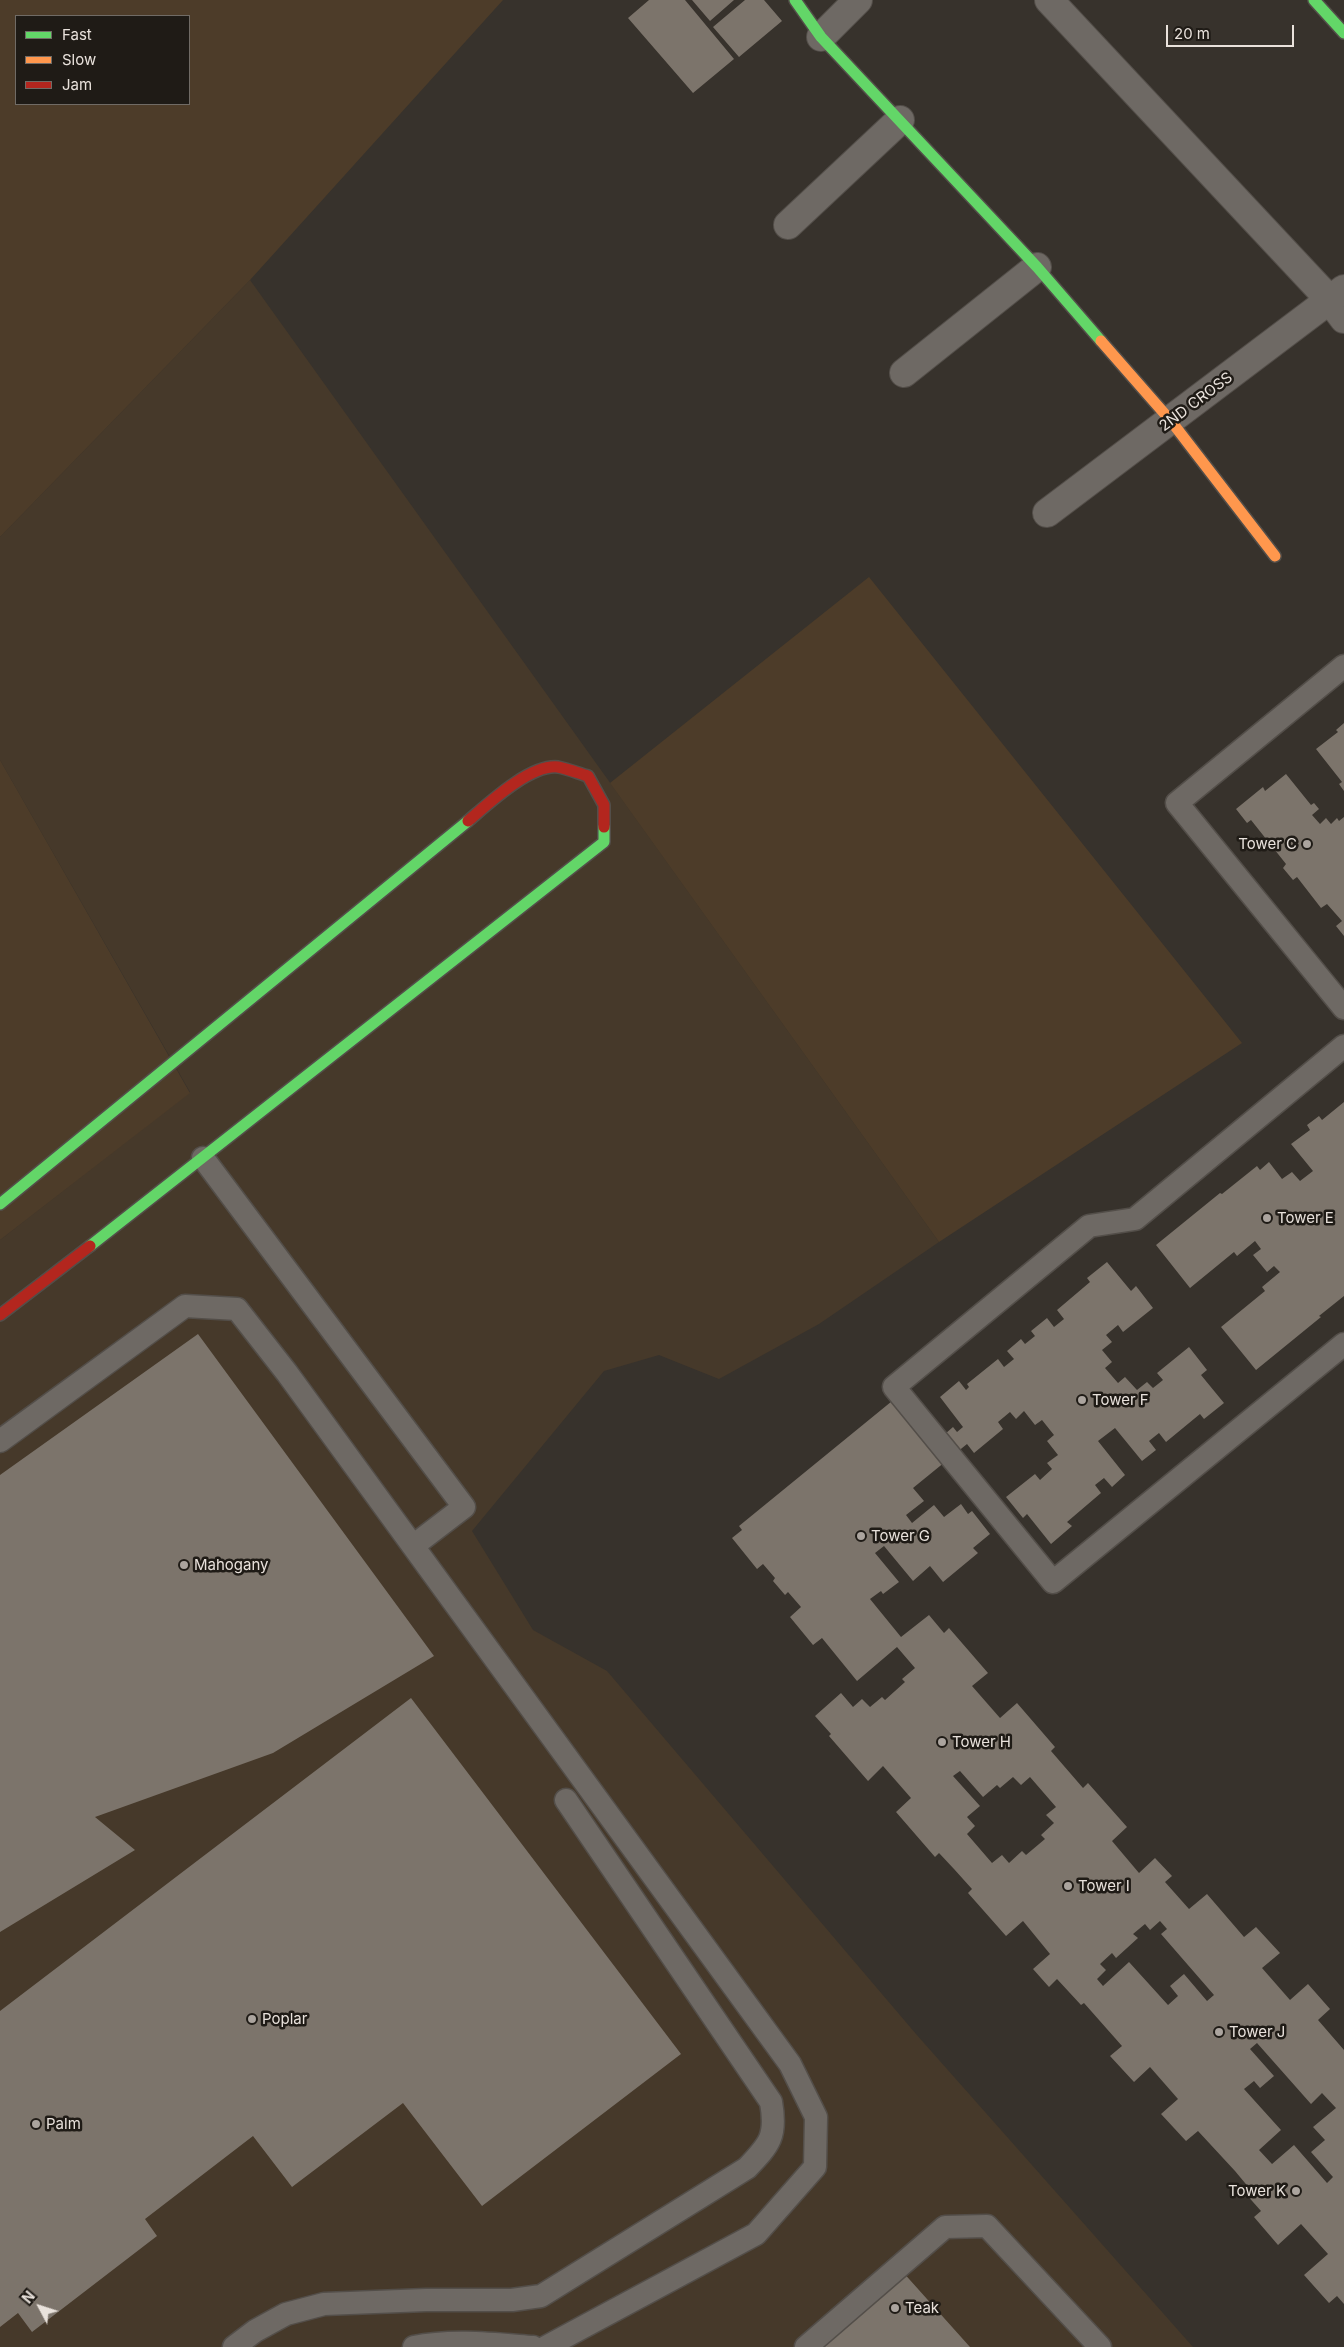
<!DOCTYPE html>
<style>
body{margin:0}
#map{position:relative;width:1344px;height:2347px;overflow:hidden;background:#37322c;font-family:Inter,sans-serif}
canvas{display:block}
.legend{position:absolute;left:15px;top:15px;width:175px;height:90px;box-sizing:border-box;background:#1f1b16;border:1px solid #706b65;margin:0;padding:6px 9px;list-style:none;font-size:15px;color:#e9e2dc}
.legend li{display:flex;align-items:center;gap:10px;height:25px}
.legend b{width:25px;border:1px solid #706b65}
.north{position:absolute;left:15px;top:2282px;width:50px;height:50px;-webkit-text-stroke:4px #1f1b16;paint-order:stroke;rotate:310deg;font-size:14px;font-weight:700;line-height:20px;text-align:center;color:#e9e2dc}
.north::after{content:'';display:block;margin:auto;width:18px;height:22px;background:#e9e2dc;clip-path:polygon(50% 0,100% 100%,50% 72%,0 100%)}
.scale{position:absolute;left:1166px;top:25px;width:128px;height:22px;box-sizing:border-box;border:2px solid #e9e2dc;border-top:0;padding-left:6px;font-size:15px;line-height:18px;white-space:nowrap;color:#e9e2dc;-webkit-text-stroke:4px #1f1b16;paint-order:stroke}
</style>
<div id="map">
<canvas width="1344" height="2347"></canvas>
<ul class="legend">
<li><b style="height:6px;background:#63d668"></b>Fast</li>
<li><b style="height:6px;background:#ff974d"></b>Slow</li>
<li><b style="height:6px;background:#b3261e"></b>Jam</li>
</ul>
<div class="north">N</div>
<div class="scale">20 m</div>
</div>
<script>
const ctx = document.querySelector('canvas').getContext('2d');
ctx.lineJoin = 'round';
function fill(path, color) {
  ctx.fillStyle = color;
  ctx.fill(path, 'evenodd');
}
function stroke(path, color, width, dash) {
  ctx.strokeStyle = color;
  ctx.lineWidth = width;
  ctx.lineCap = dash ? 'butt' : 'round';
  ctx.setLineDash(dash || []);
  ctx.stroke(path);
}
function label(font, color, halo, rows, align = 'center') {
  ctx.font = font + ' Inter,sans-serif';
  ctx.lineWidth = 5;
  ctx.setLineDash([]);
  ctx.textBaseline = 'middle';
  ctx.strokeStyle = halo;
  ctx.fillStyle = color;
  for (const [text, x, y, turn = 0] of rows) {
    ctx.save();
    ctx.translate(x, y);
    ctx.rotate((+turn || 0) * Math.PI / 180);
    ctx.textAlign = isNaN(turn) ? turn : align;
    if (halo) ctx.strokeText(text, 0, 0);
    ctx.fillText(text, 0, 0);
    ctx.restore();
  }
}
fill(new Path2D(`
 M 250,280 L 939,1242 L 819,1324 L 719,1379 L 659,1355 L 604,1371 L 472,1531 L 533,1630 L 607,1671 L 916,2034 L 1193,2347 L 0,2347 L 0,1240 L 190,1092 L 0,760 L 0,537 Z`), '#46392a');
fill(new Path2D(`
 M 0,0 L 503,0 L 250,280 L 0,537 ZM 189,16 L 189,104 L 16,104 L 16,16 Z
 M 869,577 L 1242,1043 L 939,1242 L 610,783 Z
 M 0,760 L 190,1093 L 0,1240 Z`), '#4d3c29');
fill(new Path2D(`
 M 649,0 L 685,0 L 734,59 L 693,93 L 628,18 Z
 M 692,0 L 734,0 L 710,21 Z
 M 745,0 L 764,0 L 782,21 L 739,57 L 713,27 Z
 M 1344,723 L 1344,791 L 1339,784 L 1342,782 L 1316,749 L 1338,732 L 1336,730 Z
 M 1286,774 L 1311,805 L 1314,803 L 1319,809 L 1312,815 L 1320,824 L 1326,818 L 1331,824 L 1337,818 L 1339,821 L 1344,817 L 1344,936 L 1336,926 L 1342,921 L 1327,904 L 1321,908 L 1297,877 L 1293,880 L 1283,868 L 1286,864 L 1251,820 L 1247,823 L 1236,809 L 1263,787 L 1265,791 Z
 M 1344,1102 L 1344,1296 L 1319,1316 L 1321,1317 L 1256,1370 L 1221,1327 L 1265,1291 L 1262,1287 L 1280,1272 L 1274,1266 L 1267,1272 L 1253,1255 L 1261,1249 L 1255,1241 L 1237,1256 L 1234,1252 L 1190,1288 L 1156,1245 L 1220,1193 L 1222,1194 L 1257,1166 L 1260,1170 L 1269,1162 L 1282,1179 L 1292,1172 L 1300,1181 L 1313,1171 L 1291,1144 L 1310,1130 L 1307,1125 L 1319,1116 L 1322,1120 Z
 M 1107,1262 L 1131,1291 L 1136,1286 L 1153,1308 L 1123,1332 L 1118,1325 L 1106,1335 L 1112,1342 L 1102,1350 L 1112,1362 L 1105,1368 L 1118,1383 L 1125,1377 L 1137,1390 L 1147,1382 L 1153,1388 L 1163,1380 L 1157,1373 L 1189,1347 L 1207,1370 L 1201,1375 L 1224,1403 L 1204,1419 L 1200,1414 L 1166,1442 L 1159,1433 L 1149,1441 L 1156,1450 L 1142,1461 L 1115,1428 L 1098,1441 L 1125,1475 L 1112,1487 L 1104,1478 L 1095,1485 L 1101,1493 L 1067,1522 L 1072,1526 L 1051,1544 L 1027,1514 L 1023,1518 L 1006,1497 L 1035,1474 L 1040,1480 L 1052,1469 L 1047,1463 L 1058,1455 L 1047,1441 L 1054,1435 L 1042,1420 L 1035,1425 L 1024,1411 L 1016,1419 L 1010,1412 L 998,1422 L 1003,1429 L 974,1453 L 967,1444 L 913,1488 L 924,1501 L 906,1515 L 912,1523 L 934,1505 L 944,1517 L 961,1504 L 968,1514 L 972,1511 L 990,1534 L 973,1548 L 978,1553 L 943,1582 L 930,1566 L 913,1581 L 884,1546 L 875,1553 L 899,1582 L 883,1594 L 881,1591 L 870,1599 L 901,1637 L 929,1615 L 944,1633 L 949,1628 L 988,1673 L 972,1686 L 1000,1718 L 1017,1703 L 1055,1747 L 1051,1751 L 1083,1788 L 1088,1783 L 1127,1827 L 1112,1841 L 1139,1873 L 1155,1858 L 1172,1876 L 1165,1882 L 1189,1909 L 1207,1894 L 1244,1937 L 1256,1927 L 1280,1953 L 1262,1968 L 1290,2000 L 1308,1984 L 1330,2009 L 1318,2020 L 1344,2050 L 1344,2304 L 1337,2296 L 1329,2303 L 1304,2275 L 1328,2254 L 1301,2224 L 1278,2245 L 1254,2217 L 1261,2211 L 1245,2193 L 1250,2189 L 1235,2171 L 1198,2131 L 1186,2141 L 1161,2114 L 1178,2099 L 1150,2067 L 1134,2082 L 1110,2056 L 1122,2046 L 1084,2003 L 1081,2005 L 1057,1979 L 1049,1987 L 1033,1969 L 1050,1954 L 1023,1921 L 1006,1936 L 968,1893 L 972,1889 L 954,1869 L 939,1853 L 935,1857 L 896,1812 L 911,1798 L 883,1766 L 868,1781 L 829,1736 L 831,1734 L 815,1716 L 841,1693 L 853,1707 L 862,1699 L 870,1707 L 882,1697 L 885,1700 L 905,1682 L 902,1679 L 915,1668 L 897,1647 L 857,1681 L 822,1638 L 813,1645 L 790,1617 L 801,1607 L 788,1592 L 785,1595 L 773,1581 L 775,1578 L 763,1564 L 757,1569 L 732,1538 L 742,1530 L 739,1526 L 908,1388 L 945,1434 L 953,1427 L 957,1432 L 963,1427 L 940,1397 L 959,1381 L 966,1390 L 969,1387 L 967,1384 L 998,1359 L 1004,1367 L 1014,1359 L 1007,1351 L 1021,1339 L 1025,1344 L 1035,1336 L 1031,1331 L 1047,1318 L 1054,1327 L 1064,1319 L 1057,1310 L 1090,1282 L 1087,1278 ZM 960,1771 L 983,1797 L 997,1785 L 1000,1788 L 1013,1777 L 1021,1785 L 1030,1777 L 1056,1807 L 1046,1815 L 1054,1823 L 1041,1835 L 1045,1839 L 1026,1855 L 1022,1851 L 1009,1863 L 1002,1855 L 992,1863 L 967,1834 L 975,1826 L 967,1817 L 980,1806 L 953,1776 ZM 1160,1921 L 1167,1929 L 1161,1934 L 1214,1995 L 1207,2001 L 1184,1974 L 1170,1986 L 1178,1996 L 1168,2005 L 1129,1962 L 1103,1986 L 1097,1979 L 1106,1970 L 1100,1964 L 1112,1953 L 1116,1958 L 1138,1938 L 1133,1934 L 1145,1924 L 1150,1930 ZM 1257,2043 L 1311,2104 L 1322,2093 L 1336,2108 L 1313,2127 L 1325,2140 L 1311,2152 L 1333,2177 L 1327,2183 L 1294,2145 L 1272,2164 L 1259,2150 L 1281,2130 L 1244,2089 L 1254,2081 L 1260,2088 L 1274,2076 L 1250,2049 Z
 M 198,1334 L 434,1656 L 273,1753 L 95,1817 L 135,1850 L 0,1932 L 0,1475 Z
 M 411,1698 L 681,2054 L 482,2206 L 403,2103 L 292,2187 L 253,2136 L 145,2219 L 157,2236 L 32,2332 L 18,2313 L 0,2327 L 0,2011 Z
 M 901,2270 L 970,2347 L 809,2347 Z`), '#7c746b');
const lane = new Path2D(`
 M 1344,666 L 1177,803 L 1344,1008
 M 1344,1046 L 1135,1219 L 1089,1226 L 894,1387 L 1053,1582 L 1344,1344
 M 203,1158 L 464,1507 L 413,1546
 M 0,1441 L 185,1306 L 237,1309 L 287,1373 L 790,2064 L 816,2117 L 815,2167 L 756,2234 L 546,2347
 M 234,2347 L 255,2331 L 286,2314 L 324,2304 L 426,2300 L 512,2300 L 541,2296 L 747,2168 C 770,2144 777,2136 771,2102 L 566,1800
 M 414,2347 C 452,2339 494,2344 533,2347
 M 806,2347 L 945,2227 L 987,2226 L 1100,2347`);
const street = new Path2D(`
 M 1049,0 L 1329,299 L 1344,319
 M 821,37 L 858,0
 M 788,225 L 900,120
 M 904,373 L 1037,267
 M 1047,513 L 1344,289`);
const fast = new Path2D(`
 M 795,0 L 821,37 L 1037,267 L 1101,341
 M 1314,0 L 1344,33
 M 0,1204 L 468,821
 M 90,1246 L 604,842 L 604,827`);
const slow = new Path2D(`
 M 1101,341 L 1171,421 L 1275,556`);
const jam = new Path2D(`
 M 468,821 C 488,804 530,764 558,767 C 568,769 578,773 588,776 L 604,805 L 604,827
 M 0,1315 L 90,1246`);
stroke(lane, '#534e49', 25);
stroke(street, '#534e49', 30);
stroke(fast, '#534e49', 14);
stroke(slow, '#534e49', 14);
stroke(jam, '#534e49', 14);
stroke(lane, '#6e6964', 22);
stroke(street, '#6e6964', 28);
stroke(fast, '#63d668', 11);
stroke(slow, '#ff974d', 11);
stroke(jam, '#b3261e', 11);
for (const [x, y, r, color] of [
 [1307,844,5,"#aba49e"],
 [1267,1218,5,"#aba49e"],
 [1082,1400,5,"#aba49e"],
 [861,1536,5,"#aba49e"],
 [184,1565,5,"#aba49e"],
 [942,1742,5,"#aba49e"],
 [1068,1886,5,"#aba49e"],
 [252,2019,5,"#aba49e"],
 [1219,2032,5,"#aba49e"],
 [36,2124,5,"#aba49e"],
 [1296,2191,5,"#aba49e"],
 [895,2308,5,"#aba49e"]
]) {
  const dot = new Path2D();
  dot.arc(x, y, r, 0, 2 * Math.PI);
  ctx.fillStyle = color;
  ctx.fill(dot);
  stroke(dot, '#1f1b16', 2);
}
label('15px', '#e9e2dc', '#1f1b16', [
 ["2ND CROSS",1196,402,-37]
]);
label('15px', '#e9e2dc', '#1f1b16', [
 ["Tower C",1297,844,"right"],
 ["Tower E",1277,1218],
 ["Tower F",1092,1400],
 ["Tower G",871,1536],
 ["Mahogany",194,1565],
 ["Tower H",952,1742],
 ["Tower I",1078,1886],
 ["Poplar",262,2019],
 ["Tower J",1229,2032],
 ["Palm",46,2124],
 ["Tower K",1286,2191,"right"],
 ["Teak",905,2308]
], 'left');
</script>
